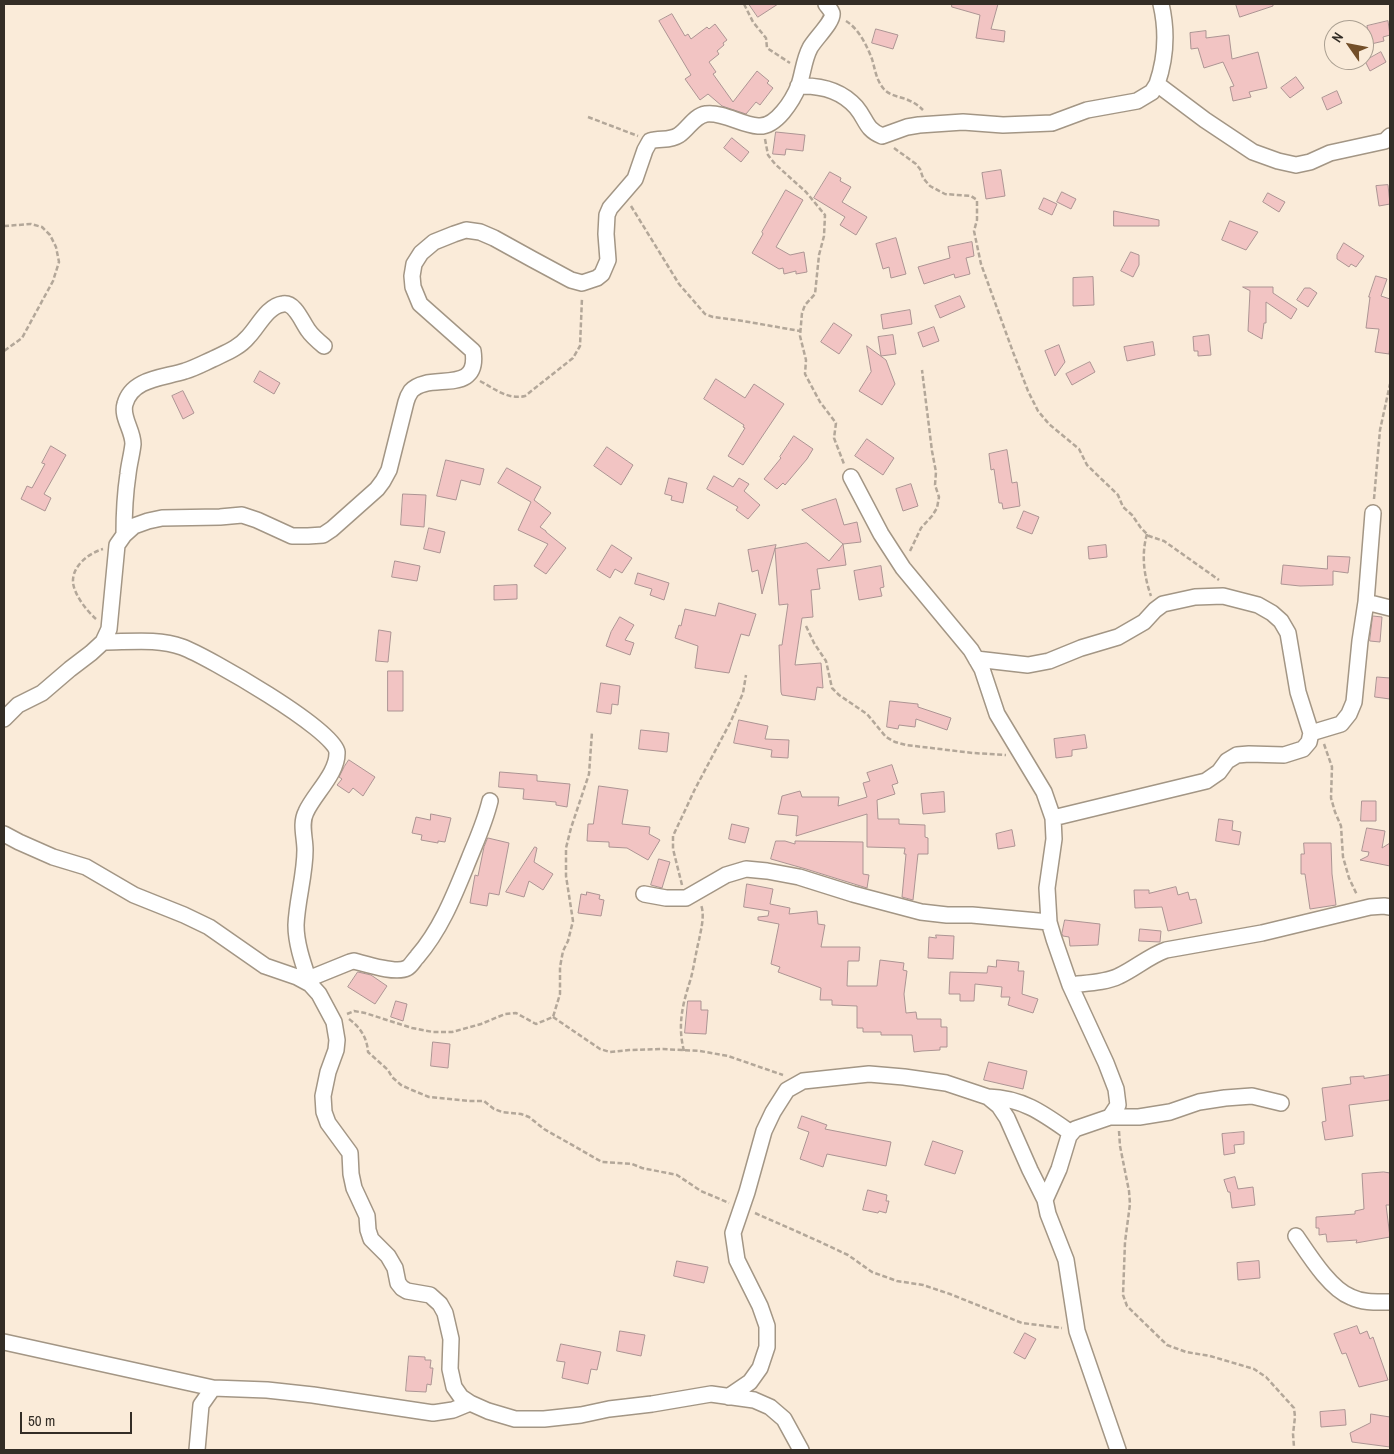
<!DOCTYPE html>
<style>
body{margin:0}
#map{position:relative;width:1394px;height:1454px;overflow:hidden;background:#faebd9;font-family:"Archivo Narrow",sans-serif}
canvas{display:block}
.frame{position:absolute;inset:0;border:5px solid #332d26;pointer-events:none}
.north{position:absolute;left:1324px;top:20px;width:50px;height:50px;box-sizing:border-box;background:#faebd9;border:1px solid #aa9f91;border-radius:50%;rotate:303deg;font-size:14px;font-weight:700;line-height:20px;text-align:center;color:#332d26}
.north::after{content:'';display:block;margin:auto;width:18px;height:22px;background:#734f29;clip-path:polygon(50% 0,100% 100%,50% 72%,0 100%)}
.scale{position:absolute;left:20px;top:1412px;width:112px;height:22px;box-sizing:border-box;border:2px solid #332d26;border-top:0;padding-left:6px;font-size:15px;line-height:18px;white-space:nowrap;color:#332d26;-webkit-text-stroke:4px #faebd9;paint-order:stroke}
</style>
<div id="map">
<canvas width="1394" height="1454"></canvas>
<div class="frame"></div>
<div class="north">N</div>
<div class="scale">50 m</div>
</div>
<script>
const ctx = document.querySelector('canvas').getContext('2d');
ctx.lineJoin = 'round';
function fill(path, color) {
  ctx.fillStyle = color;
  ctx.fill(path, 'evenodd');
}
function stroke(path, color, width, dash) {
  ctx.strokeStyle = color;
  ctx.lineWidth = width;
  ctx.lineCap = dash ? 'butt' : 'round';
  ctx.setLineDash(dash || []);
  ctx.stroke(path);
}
const building = new Path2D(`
 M 749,4 L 778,4 L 758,17 Z
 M 952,4 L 998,4 L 991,29 L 1005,31 L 1004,42 L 976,38 L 980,15 L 952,7 Z
 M 1236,4 L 1273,4 L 1273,6 L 1240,17 Z
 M 672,14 L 685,36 L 688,34 L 691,39 L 707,27 L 709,29 L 715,24 L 727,40 L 723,43 L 724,45 L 717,51 L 719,54 L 709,62 L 716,72 L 713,74 L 733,102 L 757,71 L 769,81 L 767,83 L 773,88 L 760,105 L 756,102 L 746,114 L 722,106 L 708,94 L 700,100 L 685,79 L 691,75 L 659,21 Z
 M 1388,21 L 1390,35 L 1383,37 L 1384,41 L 1371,44 L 1367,26 Z
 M 876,29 L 898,35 L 893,49 L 872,43 Z
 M 1206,31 L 1206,38 L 1229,35 L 1232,59 L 1258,52 L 1267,88 L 1249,92 L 1251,97 L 1233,101 L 1230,87 L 1234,86 L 1223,62 L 1204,68 L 1198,48 L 1191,49 L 1190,33 Z
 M 1381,52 L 1386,62 L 1370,71 L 1365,61 Z
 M 1296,77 L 1304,88 L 1290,98 L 1281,88 Z
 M 1337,91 L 1342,103 L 1327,110 L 1322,98 Z
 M 776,132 L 805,135 L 803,151 L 786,149 L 785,155 L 773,154 Z
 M 732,138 L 749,152 L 741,162 L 724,148 Z
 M 1001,170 L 1005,196 L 986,199 L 982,173 Z
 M 830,172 L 841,178 L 840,181 L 851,187 L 842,202 L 867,217 L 856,235 L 840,225 L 845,217 L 814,198 Z
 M 1388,185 L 1390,204 L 1379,206 L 1376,186 Z
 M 786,190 L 803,200 L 776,247 L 790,255 L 804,252 L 807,272 L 796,274 L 796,271 L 784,274 L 783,268 L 779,269 L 752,253 L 763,234 L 762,232 Z
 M 1062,192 L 1076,199 L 1071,209 L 1057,202 Z
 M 1268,193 L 1285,202 L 1279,212 L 1263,202 Z
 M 1044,198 L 1057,204 L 1052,215 L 1039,209 Z
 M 1114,211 L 1159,220 L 1159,226 L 1114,226 Z
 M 1230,221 L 1258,232 L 1246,250 L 1222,240 Z
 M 896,238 L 906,274 L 891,278 L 889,267 L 883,269 L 876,244 Z
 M 972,242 L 974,256 L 966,258 L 970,274 L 955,278 L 954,274 L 924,284 L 918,267 L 950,258 L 948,247 Z
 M 1344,243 L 1364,256 L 1356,267 L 1351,264 L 1349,267 L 1337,259 L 1337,255 Z
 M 1131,252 L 1139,255 L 1139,265 L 1133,277 L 1121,271 Z
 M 1376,276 L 1387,279 L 1381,296 L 1390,299 L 1390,346 L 1389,354 L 1375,352 L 1379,329 L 1366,328 L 1370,297 L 1369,297 Z
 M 1093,277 L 1094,305 L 1073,306 L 1073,278 Z
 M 1243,287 L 1273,287 L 1273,293 L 1297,309 L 1291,319 L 1266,302 L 1266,323 L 1264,323 L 1262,339 L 1248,331 L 1250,291 Z
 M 1305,288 L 1310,288 L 1317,293 L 1308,307 L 1297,300 Z
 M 960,296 L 965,307 L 940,318 L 935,306 Z
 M 910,310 L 912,324 L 883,329 L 881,315 Z
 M 834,323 L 852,335 L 839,354 L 821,342 Z
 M 934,327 L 939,341 L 923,347 L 918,333 Z
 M 893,335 L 896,354 L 881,356 L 878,337 Z
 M 1209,335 L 1211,355 L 1198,356 L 1198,351 L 1194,351 L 1193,337 Z
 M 1153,342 L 1155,355 L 1127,361 L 1124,347 Z
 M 1059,345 L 1065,362 L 1055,376 L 1045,351 Z
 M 867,346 L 886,360 L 895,384 L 882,405 L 859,391 L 871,372 Z
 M 1090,362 L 1095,372 L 1072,385 L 1066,374 Z
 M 260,371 L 280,383 L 274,394 L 254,382 Z
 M 716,379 L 745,398 L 754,384 L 784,404 L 743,465 L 728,456 L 745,428 L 743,427 L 744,425 L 704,399 Z
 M 183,391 L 194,413 L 183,419 L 172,396 Z
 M 794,436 L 813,449 L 807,459 L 785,485 L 783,483 L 777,489 L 764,479 L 781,458 L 780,457 Z
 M 867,439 L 894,458 L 883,475 L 855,456 Z
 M 51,446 L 66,455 L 44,494 L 51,498 L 45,511 L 21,499 L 27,486 L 32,488 L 45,464 L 42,463 Z
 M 607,447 L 633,465 L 621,485 L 594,466 Z
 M 1007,450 L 1012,483 L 1017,482 L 1020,506 L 1003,509 L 1002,503 L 999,503 L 994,469 L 991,470 L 989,454 Z
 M 446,460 L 484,469 L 480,485 L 461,480 L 456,500 L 437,496 Z
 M 507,468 L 541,487 L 534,500 L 551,513 L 540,527 L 546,531 L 546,532 L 566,548 L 546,574 L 534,566 L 548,544 L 518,530 L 531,502 L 498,483 Z
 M 714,476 L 733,487 L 739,478 L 749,484 L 744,491 L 760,505 L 748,519 L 736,510 L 738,507 L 707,489 Z
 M 669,478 L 687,483 L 683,503 L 671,500 L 672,496 L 665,494 Z
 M 911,484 L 918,506 L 903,511 L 896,489 Z
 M 403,494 L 426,495 L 424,527 L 401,525 Z
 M 836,499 L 844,525 L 857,522 L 861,542 L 843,544 L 802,510 Z
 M 1024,511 L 1039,517 L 1032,534 L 1017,528 Z
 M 429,528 L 445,532 L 440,553 L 424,549 Z
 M 807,543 L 829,561 L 843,544 L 846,565 L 817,569 L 820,589 L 811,590 L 813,617 L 802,618 L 795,665 L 821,663 L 823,688 L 817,687 L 815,700 L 782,695 L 781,692 L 779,645 L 782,645 L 788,604 L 779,605 L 775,549 Z
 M 612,545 L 632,558 L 622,573 L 615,569 L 610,578 L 597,570 Z
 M 776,545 L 762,594 L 758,570 L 752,572 L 748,550 Z
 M 1106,545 L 1107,557 L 1089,559 L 1088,547 Z
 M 1328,556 L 1350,557 L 1348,573 L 1333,571 L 1333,585 L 1300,586 L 1281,584 L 1283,565 L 1327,569 Z
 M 395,561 L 420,566 L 417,581 L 392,577 Z
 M 881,566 L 884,587 L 880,588 L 882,596 L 859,600 L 854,571 Z
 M 638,573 L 669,583 L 664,600 L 650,595 L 652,589 L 635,584 Z
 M 517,585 L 517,599 L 494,600 L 494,586 Z
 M 719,603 L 756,614 L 749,636 L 741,634 L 729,673 L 695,668 L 698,646 L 675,638 L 679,625 L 681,626 L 685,609 L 715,616 Z
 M 1373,616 L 1382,617 L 1380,642 L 1370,641 Z
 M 620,617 L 634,625 L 625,640 L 634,643 L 630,655 L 606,646 L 611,632 Z
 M 379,630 L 391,632 L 388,662 L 376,661 Z
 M 388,671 L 403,671 L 403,711 L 388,711 Z
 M 1377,677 L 1390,678 L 1390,699 L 1375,697 Z
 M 601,683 L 620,686 L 618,705 L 612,704 L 611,714 L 597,712 Z
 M 890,701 L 918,704 L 918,707 L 951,718 L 947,730 L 916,719 L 915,727 L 899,725 L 898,729 L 887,727 Z
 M 739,720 L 768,726 L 765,739 L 789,740 L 788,758 L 771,757 L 772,750 L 734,743 Z
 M 641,730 L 669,733 L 667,752 L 639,749 Z
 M 1085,735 L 1087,748 L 1072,750 L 1072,756 L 1056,758 L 1054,739 Z
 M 349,760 L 375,777 L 363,796 L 353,788 L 349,793 L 337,785 L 342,779 L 339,777 L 344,767 Z
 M 892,765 L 898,783 L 892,785 L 895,794 L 877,800 L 878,819 L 899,819 L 899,824 L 925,825 L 925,837 L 928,838 L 928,854 L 918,854 L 913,900 L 902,897 L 906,854 L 904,854 L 905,848 L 867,847 L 867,814 L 796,836 L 798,816 L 778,814 L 782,796 L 800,791 L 802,797 L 839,797 L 838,806 L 867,797 L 863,783 L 870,781 L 867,773 Z
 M 500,772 L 537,775 L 537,781 L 570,784 L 567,807 L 556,805 L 556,802 L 523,799 L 524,789 L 499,787 Z
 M 599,786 L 628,790 L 622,824 L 650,827 L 649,834 L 660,840 L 648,860 L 627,848 L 609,847 L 609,842 L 587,841 L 588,824 L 593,824 Z
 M 944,792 L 945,812 L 923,814 L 921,794 Z
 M 1362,801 L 1376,801 L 1376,821 L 1361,821 Z
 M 431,814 L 451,818 L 445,842 L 438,841 L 438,843 L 421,840 L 422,835 L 412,833 L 416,817 L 430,820 Z
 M 1219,819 L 1233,821 L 1232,830 L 1241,832 L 1239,845 L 1216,841 Z
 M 732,824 L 749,828 L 745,843 L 729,839 Z
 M 1367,828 L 1385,831 L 1382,848 L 1390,843 L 1390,866 L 1360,860 L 1368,856 L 1369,852 L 1362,851 Z
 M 1012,830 L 1015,846 L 998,849 L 996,834 Z
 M 488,838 L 509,843 L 499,895 L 489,893 L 487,906 L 470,903 L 475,875 L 478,876 L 484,847 Z
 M 776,841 L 785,841 L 795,844 L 795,841 L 863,842 L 863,874 L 869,875 L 867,888 L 806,869 L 771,859 Z
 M 1304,843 L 1331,843 L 1332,874 L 1336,905 L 1310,909 L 1305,874 L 1301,874 L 1301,854 L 1304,854 Z
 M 535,847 L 537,848 L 534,862 L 553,874 L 543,890 L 529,881 L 524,897 L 506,892 Z
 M 659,859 L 670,862 L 662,888 L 651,885 Z
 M 747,884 L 773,889 L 770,904 L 790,908 L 789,914 L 817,911 L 818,924 L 825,925 L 821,947 L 860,947 L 859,961 L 848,961 L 847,986 L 877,986 L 880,960 L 904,963 L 903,970 L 907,971 L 904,994 L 906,1013 L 916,1012 L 917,1019 L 941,1019 L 941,1027 L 947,1027 L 947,1047 L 940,1047 L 940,1050 L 922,1051 L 914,1052 L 912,1035 L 881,1035 L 881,1032 L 863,1032 L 863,1028 L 857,1028 L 857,1006 L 832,1005 L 832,1000 L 820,1000 L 821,988 L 778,972 L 780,967 L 771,964 L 779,924 L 758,920 L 758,917 L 768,916 L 769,911 L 744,907 Z
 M 1176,887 L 1178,895 L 1188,892 L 1190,900 L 1196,899 L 1202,923 L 1168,931 L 1162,907 L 1135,908 L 1134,890 L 1149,890 L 1149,893 Z
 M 587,892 L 600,895 L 599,899 L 604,900 L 601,916 L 578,913 L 581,894 L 586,895 Z
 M 1065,920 L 1100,924 L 1098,945 L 1070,946 L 1069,937 L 1063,936 L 1062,934 Z
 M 1140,929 L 1161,931 L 1160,942 L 1139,941 Z
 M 936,935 L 954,936 L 953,959 L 928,958 L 929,937 L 936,938 Z
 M 997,960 L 1019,962 L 1018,971 L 1024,971 L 1022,994 L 1038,999 L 1033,1013 L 1008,1005 L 1010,997 L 1001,997 L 1002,987 L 975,984 L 974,1001 L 960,1001 L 960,994 L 949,994 L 950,972 L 987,973 L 988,966 L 996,967 Z
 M 358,972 L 371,975 L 387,986 L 375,1004 L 348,987 Z
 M 396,1001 L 407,1004 L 403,1021 L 391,1017 Z
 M 688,1001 L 701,1001 L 701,1010 L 708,1010 L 706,1034 L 685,1033 Z
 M 433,1042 L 450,1044 L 448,1068 L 431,1066 Z
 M 989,1062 L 1027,1071 L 1023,1089 L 984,1080 Z
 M 1390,1075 L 1390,1100 L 1349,1105 L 1353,1136 L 1325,1140 L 1322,1122 L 1326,1121 L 1322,1088 L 1351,1084 L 1350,1077 L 1364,1076 L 1364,1078 Z
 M 802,1116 L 827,1125 L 825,1129 L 891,1142 L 886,1166 L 827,1154 L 823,1167 L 800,1159 L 809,1132 L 798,1128 Z
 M 1244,1132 L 1244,1144 L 1234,1145 L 1235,1153 L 1224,1155 L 1222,1134 Z
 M 933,1141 L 963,1151 L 955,1174 L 925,1165 Z
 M 1384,1172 L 1390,1173 L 1390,1205 L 1386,1205 L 1390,1237 L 1356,1243 L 1357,1240 L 1327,1242 L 1326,1234 L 1319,1235 L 1319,1228 L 1316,1228 L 1316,1217 L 1355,1214 L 1355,1211 L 1364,1209 L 1362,1174 Z
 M 1235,1177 L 1238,1189 L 1253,1187 L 1255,1205 L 1232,1208 L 1230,1192 L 1228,1192 L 1224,1180 Z
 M 868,1190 L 887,1195 L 886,1201 L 889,1201 L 886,1213 L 879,1211 L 878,1213 L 863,1210 Z
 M 677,1261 L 708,1267 L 704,1283 L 674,1276 Z
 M 1259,1261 L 1260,1278 L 1238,1280 L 1237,1263 Z
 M 1357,1326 L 1360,1334 L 1367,1331 L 1370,1339 L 1373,1337 L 1388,1380 L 1359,1387 L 1346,1353 L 1342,1354 L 1334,1334 Z
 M 620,1331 L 645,1335 L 641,1356 L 617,1351 Z
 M 1025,1333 L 1036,1339 L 1025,1359 L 1014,1353 Z
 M 561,1344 L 601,1352 L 597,1370 L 591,1369 L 588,1384 L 562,1378 L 565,1362 L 557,1361 Z
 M 409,1356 L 425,1357 L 425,1360 L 431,1360 L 430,1368 L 433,1368 L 431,1385 L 427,1384 L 426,1392 L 406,1391 Z
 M 1345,1410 L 1346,1425 L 1321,1427 L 1320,1412 Z
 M 1371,1414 L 1390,1417 L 1390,1447 L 1352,1442 L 1350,1433 L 1370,1423 Z`);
fill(building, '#f2c4c3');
stroke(building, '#ac9493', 1);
const street = new Path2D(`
 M 1161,4 C 1167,30 1166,58 1157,84 L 1205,120 L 1253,152 L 1278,161 L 1296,165 L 1310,162 L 1330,153 L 1385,141 L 1390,136
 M 798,86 C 820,85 841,90 856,107 C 867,120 865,129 882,136 L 907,127 L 919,125 L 963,122 L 1003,125 L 1052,123 L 1087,110 L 1137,101 L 1152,92 L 1157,84
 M 851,477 L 881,534 L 903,568 L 971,650 L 982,669 L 997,714 L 1044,792 L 1053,818 L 1054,839 L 1047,888 L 1049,922 L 1054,939 L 1070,985 L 1106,1063 L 1116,1089 L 1118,1105 L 1110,1117 L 1075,1129 L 1069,1136 L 1059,1169 L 1045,1200
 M 124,535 C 124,514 125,494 128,474 C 129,464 132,454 133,444 C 133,430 121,417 125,404 C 132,378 164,378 185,371 C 195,368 204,363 213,359 C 225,353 239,348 248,337 C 258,327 267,306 283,304 C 295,302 302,322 308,330 C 312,336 318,341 324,346
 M 1366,602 L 1390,608
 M 103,642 C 129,642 158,638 182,647 C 207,656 335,730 337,752 C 338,773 314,794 306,812 C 300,824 305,837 305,850 C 305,875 297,900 296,925 C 296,945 304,966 310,984
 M 976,659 L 1028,665 L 1049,661 L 1081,648 L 1118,637 L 1144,622 L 1155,610 L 1163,604 L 1195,597 L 1223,596 L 1258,605 L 1272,613 L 1281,621 L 1288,633 L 1298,692 L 1311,733 L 1309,742 L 1303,749 L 1284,755 L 1249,754 L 1237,755 L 1227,761 L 1219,772 L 1206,781 L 1053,818
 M 4,719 L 18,705 L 42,693 L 70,669 L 91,653 L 103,642 L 109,629 L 117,545 L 124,535 L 134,526 L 148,521 L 162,518 L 220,517 L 242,515 L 257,520 L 292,536 L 308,536 L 323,535 L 332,529 L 377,489 L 383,481 L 389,470 L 406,402 C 407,398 409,394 411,391 C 429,371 480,397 473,351 L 420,304 L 413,287 L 412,276 L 414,264 L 421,253 L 434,242 L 454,234 L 466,230 L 480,232 L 494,238 L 532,259 L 571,280 L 582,283 L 597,278 L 602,274 L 608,260 L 606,234 L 607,215 L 610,208 L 635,179 L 645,150 L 650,141 C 661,138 670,141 679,135 C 689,128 694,116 706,114 C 724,112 741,125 758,126 C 776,128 793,100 799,85 C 803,73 804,59 810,48 C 814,40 834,21 832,13 C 831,10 828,7 826,4
 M 1311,733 L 1341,724 L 1349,714 L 1354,702 L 1360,641 L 1366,602 L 1373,513
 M 4,834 L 19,842 L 53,857 L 86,867 L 134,895 L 184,915 L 209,927 L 265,966 L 297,977 L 310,984 L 319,994 L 334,1022 L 337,1040 L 336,1050 L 328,1072 L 323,1096 L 324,1112 L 328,1123 L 350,1153 L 351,1174 L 354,1188 L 367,1216 L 368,1230 L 371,1239 L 388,1256 L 395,1268 L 398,1283 L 402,1288 L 407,1291 L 430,1295 L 440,1304 L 445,1313 L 451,1339 L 450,1369 L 454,1387 L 461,1397 L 470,1403 L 488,1411 L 515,1419 L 544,1419 L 581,1415 L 609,1409 L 652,1404 L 711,1394 L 754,1400 L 770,1407 L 784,1419 L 801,1450
 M 644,894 L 666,898 L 686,898 L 726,875 L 746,869 L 767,871 L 799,877 L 853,894 L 921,912 L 947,915 L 972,915 L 1049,922
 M 308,979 L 350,962 L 354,961 C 366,964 396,974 407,968 C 411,966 414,960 417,957 C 442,928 455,893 469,859 C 477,839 485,822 490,801
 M 1070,985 C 1085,983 1105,983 1119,976 C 1136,968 1149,956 1166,950 L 1262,933 L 1370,907 L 1384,906 L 1390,907
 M 988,1097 C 1023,1098 1044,1114 1071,1133
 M 1110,1117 L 1139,1117 L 1170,1112 L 1199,1102 L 1225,1098 L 1252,1096 L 1281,1103
 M 1296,1236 C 1309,1255 1330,1289 1351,1297 C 1363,1303 1377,1302 1390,1302
 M 4,1342 L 213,1388 L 267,1390 L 313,1395 L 433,1413 L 453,1410 L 470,1403
 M 728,1397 L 750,1382 L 760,1368 L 767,1347 L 767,1326 L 760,1306 L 737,1260 L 733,1233 L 747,1192 L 764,1131 L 773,1112 L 787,1090 L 803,1081 L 869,1074 L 904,1077 L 946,1083 L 988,1097 L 999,1106 L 1007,1118 L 1030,1170 L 1045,1200 L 1048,1214 L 1066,1260 L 1077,1331 L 1118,1450
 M 197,1450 L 201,1405 L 213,1388`);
stroke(street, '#a39685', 18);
stroke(new Path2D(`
 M 744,4 L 753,22 L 766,38 L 767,48 L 790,63
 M 846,21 C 859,29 867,46 872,59 C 875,69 876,79 883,88 C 890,97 901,96 910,101 C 915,103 919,106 923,110
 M 588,117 L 638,136
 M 765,139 L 768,155 L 775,164 L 806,192 L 825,215 L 824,236 L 819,255 L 815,294 L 805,305 L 802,313 L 800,336 L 806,360 L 805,374 L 820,402 L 836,423 L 834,438 L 844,464
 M 894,148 L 916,164 L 920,169 L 923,178 L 930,186 L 945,194 L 971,196 L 977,200 L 977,220 L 974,231 L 981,264 L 1013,352 L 1028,391 L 1038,411 L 1049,424 L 1079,449 L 1087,465 L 1118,495 L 1123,507 L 1132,515 L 1141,528 L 1149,536 L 1164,541 L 1219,580
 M 631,206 L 679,284 L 705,314 L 713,317 L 743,321 L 800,331
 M 4,226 L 31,224 L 42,227 L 50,235 L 56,247 L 59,262 L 53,281 L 22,338 L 4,351
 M 480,381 C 495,389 508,400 525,396 L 573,358 L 580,346 L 582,298
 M 1374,499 L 1380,430 L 1390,384
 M 1147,534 C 1141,555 1144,576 1151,596
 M 910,551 L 921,528 L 932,516 L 937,508 L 939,497 L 935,485 L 936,472 L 932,451 L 922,370
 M 96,619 C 87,611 74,595 73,582 C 72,566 89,553 103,549
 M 806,626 L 814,643 L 826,661 L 832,688 L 839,695 L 867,714 L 886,737 L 895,742 L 906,745 L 973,753 L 1006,755
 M 1324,744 L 1332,767 L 1331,798 L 1335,812 L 1341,826 L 1343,857 L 1349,878 L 1357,895
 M 682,885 L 673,849 L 673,836 L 695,789 L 731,721 L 743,693 L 746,675
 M 347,1014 L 354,1011 L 365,1013 L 412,1028 L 433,1032 L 452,1032 L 481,1024 L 505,1014 L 516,1013 L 536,1024 L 553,1017 L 560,994 L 560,967 L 563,951 L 568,941 L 573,921 L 566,876 L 566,848 L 571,828 L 589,774 L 592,732
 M 553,1017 L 600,1049 L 610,1052 L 629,1050 L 663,1049 L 700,1051 L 728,1056 L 783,1075
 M 349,1019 C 361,1028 367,1038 368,1052 L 388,1070 L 392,1077 L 401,1085 L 412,1090 L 429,1097 L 469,1101 L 484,1101 L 494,1109 L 502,1112 L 521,1114 L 529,1117 L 544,1129 L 602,1162 L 632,1164 L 642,1168 L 677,1175 L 701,1191 L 729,1203
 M 684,1051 C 677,1024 683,1003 691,978 C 694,966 696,952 699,940 C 701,930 705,915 701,905
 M 1119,1131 L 1120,1146 L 1129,1191 L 1130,1204 L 1125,1242 L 1123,1295 L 1127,1306 L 1167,1345 L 1186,1352 L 1210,1356 L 1254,1369 L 1266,1377 L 1294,1408 L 1295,1417 L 1293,1434 L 1294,1447
 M 755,1213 L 816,1240 L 848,1255 L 872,1272 L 897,1281 L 923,1285 L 950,1294 L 1022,1323 L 1062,1328`), '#b3a799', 2.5, [5, 2.5]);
stroke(street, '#fff', 15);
</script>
